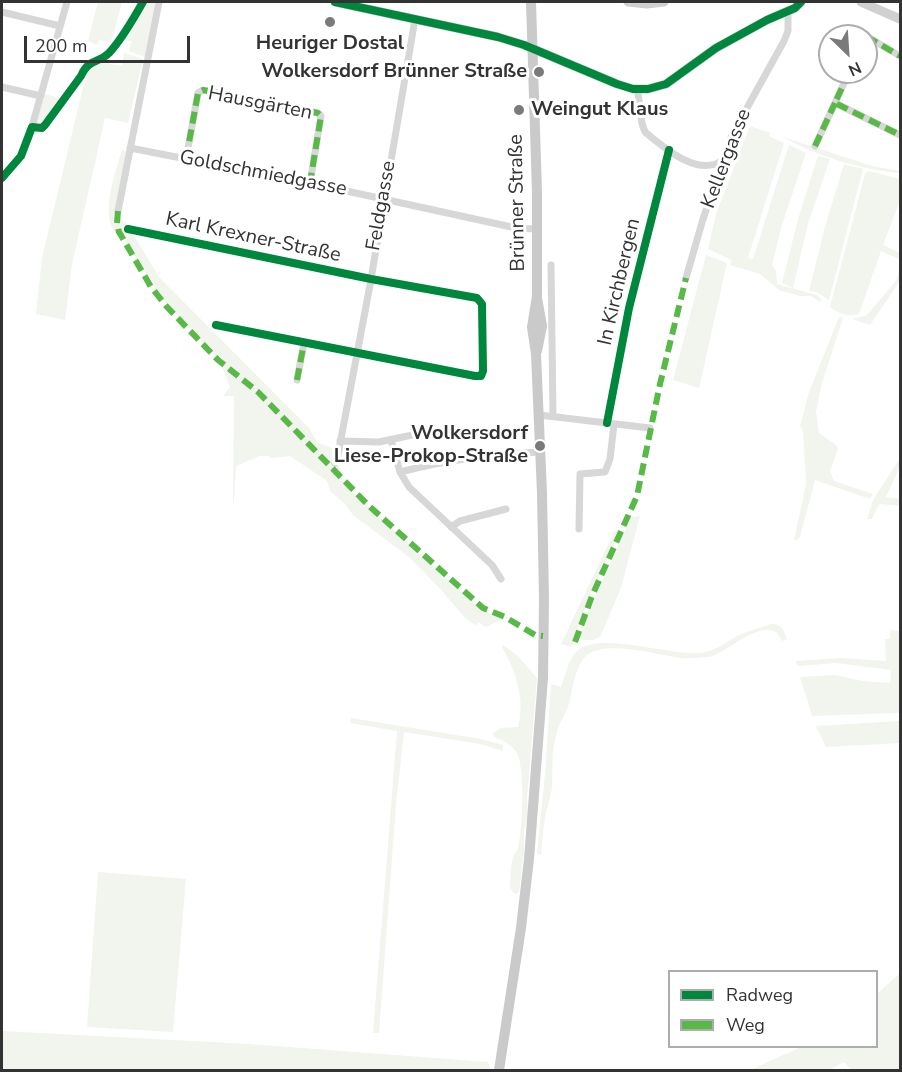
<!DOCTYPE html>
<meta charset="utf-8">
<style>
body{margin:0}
#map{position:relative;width:902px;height:1072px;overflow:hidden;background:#fff;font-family:"Nunito Sans",sans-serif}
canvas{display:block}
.frame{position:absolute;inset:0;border:3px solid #333;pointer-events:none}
.legend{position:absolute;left:668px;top:970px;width:210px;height:78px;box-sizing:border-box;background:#fff;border:2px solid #adadad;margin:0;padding:8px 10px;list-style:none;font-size:18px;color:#333}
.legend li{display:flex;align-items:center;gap:12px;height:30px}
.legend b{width:30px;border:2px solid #adadad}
.north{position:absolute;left:818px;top:24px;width:60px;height:60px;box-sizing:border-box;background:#fff;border:2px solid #adadad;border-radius:50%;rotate:155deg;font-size:16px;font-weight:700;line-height:24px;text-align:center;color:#333}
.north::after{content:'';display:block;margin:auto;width:21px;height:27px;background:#7a7a7a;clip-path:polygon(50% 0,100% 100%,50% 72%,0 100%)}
.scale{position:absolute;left:24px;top:36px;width:166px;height:27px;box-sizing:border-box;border:3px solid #333;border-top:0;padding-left:8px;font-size:18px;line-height:21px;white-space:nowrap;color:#333;-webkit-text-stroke:4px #fff;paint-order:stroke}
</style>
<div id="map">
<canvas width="902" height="1072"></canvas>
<div class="frame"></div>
<ul class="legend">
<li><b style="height:8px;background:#00873e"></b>Radweg</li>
<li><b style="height:8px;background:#58b947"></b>Weg</li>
</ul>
<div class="north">N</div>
<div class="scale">200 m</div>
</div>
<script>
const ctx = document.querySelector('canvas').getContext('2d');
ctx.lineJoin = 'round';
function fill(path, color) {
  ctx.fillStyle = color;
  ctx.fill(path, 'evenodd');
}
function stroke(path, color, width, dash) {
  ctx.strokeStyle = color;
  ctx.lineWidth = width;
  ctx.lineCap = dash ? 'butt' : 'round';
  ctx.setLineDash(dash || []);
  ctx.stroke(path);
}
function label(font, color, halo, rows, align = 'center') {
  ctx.font = font + ' "Nunito Sans",sans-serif';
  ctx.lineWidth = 6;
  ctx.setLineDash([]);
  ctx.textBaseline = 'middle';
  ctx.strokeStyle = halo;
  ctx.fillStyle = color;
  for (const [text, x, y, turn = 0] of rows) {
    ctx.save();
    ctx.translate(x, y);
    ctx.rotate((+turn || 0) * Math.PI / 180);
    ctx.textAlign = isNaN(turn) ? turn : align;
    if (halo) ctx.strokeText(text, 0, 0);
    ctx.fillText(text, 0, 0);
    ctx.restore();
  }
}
fill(new Path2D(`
 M 98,2 L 122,2 L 113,36 L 110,42 L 99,40 L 98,45 L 88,41 Z
 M 149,2 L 155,2 L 145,57 L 129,51 L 131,41 L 123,40 Z
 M 124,53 L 143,59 L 128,123 L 105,118 L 72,264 L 65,320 L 36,314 L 42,258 L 87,71 L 98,62 L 122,66 Z
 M 45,94 L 62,99 L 42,125 L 36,123 Z
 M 750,126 L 770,133 L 769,136 L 784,143 L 748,258 L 753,259 L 789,145 L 806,153 L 782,225 L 772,265 L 776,271 L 777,284 L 817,295 L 822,299 L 820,302 L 811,296 L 800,296 L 779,290 L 760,274 L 730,265 L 732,260 L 708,249 L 716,214 Z
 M 783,137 L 872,166 L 900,171 L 900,173 C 861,170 817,156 783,137 Z
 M 122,150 L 126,152 L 116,213 L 129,227 L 159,277 L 309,428 L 317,442 L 336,450 L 343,484 L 483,611 L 502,619 L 486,627 L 478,622 L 477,626 L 465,618 L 442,591 L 409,557 L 353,515 L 345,504 L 330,491 L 327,481 L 290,456 L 271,458 L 269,456 L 260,456 L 236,466 L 234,503 L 233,503 L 234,396 L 223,396 L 230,387 L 222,367 L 212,352 L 162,299 L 123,238 C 95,226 116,171 122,150 Z
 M 818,156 L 830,159 L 808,224 L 793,288 L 782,283 L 798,219 Z
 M 844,164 L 863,169 L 829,300 L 816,292 L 809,291 L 824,230 Z
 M 869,171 L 900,179 L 900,201 L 883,245 L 900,253 L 900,265 L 899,259 L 881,251 L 859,314 C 847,317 839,314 830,307 L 865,174 Z
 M 706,255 L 727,263 L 699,388 L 673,380 Z
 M 900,268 L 900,281 L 870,325 L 852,319 L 866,316 L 896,281 Z
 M 839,317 L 843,318 L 822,383 L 816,412 L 819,433 L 836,445 L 838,449 L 830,471 L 834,481 L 873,494 L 870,499 L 815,480 L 800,537 L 796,540 L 794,540 L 806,484 L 803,431 L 800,426 L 809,392 Z
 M 900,458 L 900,467 L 886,497 L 900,499 L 900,506 L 879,504 L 872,519 L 867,519 L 873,500 Z
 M 640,516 L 621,588 L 600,637 L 593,640 L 582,640 L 579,633 L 631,517 Z
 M 615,530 L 620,532 L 590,596 L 571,647 L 561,644 Z
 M 772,624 C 782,624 784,631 787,639 L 782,641 C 769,609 727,655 708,657 C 699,657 689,659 680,658 C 658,655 603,639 586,656 C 574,668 573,690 568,707 C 565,715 559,723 557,732 C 551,750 553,769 552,787 C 551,797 547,808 545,818 C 543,830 542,843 541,855 L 537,854 L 545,774 L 551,684 L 561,687 C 565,676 568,662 575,653 C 594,629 670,656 700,653 C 717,651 727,641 741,634 C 751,630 762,627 772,624 Z
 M 890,630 L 900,631 L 900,743 L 826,747 L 816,726 L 899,721 L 899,713 L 812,716 L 800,677 L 835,675 L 862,681 L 890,683 L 891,670 L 836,663 L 797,666 L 796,661 L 841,658 L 886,661 L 885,639 L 890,639 Z
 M 503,645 L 518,656 L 537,678 L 527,798 L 528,817 L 524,830 L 524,852 L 519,892 L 515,894 L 510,888 C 511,878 510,864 514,855 C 517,848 516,855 518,847 C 523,829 525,770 517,753 C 512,745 503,740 494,737 L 493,733 L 501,728 L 518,727 C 526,698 515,671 502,647 Z
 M 351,718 L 481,739 L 503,745 L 503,751 L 480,744 L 404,732 L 396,804 L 379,1033 L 373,1033 L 397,731 L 350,723 Z
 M 98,872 L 186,879 L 173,1032 L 87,1027 Z
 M 900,973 L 900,1070 L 851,1070 L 844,1062 L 830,1070 L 750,1070 L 801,1047 L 876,1046 L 877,994 Z
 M 2,1031 L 249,1044 L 488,1062 L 491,1070 L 2,1070 Z`), '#f1f5ed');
stroke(new Path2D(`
 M 2,12 L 60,26
 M 866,40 L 871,39 L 900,56
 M 83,71 C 88,60 98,61 107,55 C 119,46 135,15 143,2
 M 849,72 L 835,103 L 900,135
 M 2,87 L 41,96
 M 637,90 C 641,102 639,124 646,133 C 665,148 698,178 723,160
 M 815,146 L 835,103
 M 130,148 L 310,183 L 516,228 L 537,229
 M 186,159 L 198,93 L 203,90 L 318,113 L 321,116 L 310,183
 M 2,178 L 21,156 L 29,137 L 67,2
 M 118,211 L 159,2
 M 128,229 L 371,279 L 477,298 L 482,304 L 483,371 L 481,376 L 475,376 L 216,325
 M 551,265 L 553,416
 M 686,278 L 703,219 L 732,135 L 784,41 L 788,31 L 788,11
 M 297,380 L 304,343
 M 539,415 L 650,428
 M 607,423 L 629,308 L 669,150
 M 391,440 L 400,472 L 409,487 L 492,565 L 501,579
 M 340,441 L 379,442 L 422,433
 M 335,463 L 337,460 L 370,285 L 415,19
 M 400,472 C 447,460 492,454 540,452
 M 451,527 L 460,521 L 506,509
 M 579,529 L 580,474 L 605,472 L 610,459 L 614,424`), '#d7d7d7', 7);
stroke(new Path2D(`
 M 335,2 L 498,37 L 524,45 L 617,84 L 633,89 L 648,89 L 666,84 L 716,48 L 767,20 L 795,8 L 801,2
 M 628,2 L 647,4 L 664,2
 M 861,2 L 900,19`), '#d0d0d0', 9);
stroke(new Path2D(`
 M 537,351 L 542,326 L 537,298
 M 499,1070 L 521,928 L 529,859 L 543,678 L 544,599 L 542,493 L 536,354 L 532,327 L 537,296 L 537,193 L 531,2`), '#cacaca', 10);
stroke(new Path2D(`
 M 866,40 L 871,39 L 900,56
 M 849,72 L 835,103 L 900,135
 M 815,146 L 835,103
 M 186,159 L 198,93 L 203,90 L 318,113 L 321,116 L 310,183
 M 118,211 L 117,223 L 119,232 L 151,287 L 167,307 L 218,360 L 258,392 L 369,506 L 483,608 L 505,617 L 535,635 L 543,636
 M 297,380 L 304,343
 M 575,642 L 592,596 L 637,496 L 660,384 L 686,278`), '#58b947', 6, [12, 6]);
stroke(new Path2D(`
 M 335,2 L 498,37 L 524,45 L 617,84 L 633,89 L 648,89 L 666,84 L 716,48 L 767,20 L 795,8 L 801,2
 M 2,178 L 21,156 L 32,127 L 42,128 L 45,125 L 81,76 C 89,58 98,64 109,53 C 123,38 133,19 143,2
 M 128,229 L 371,279 L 477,298 L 482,304 L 483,371 L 481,376 L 475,376 L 216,325
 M 607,423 L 629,308 L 669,150`), '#00873e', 8);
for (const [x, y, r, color] of [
 [330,22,6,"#7a7a7a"],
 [539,72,6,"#7a7a7a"],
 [519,110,6,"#7a7a7a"],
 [540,446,6,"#7a7a7a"]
]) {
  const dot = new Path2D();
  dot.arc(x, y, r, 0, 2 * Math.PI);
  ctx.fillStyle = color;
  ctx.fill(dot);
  stroke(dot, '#fff', 2);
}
label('bold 20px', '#333', '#fff', [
 ["Heuriger Dostal",330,44,"center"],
 ["Wolkersdorf Brünner Straße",527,72],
 ["Weingut Klaus",531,110,"left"],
 ["Wolkersdorf",528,434],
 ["Liese-Prokop-Straße",528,457]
], 'right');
label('20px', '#333', '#fff', [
 ["Hausgärten",260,104,11],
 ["Kellergasse",727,159,-69],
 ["Goldschmiedgasse",263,174,11],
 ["Brünner Straße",518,203,-91],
 ["Feldgasse",382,206,-80],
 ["Karl Krexner-Straße",253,238,12],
 ["In Kirchbergen",620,282,-77]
]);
</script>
